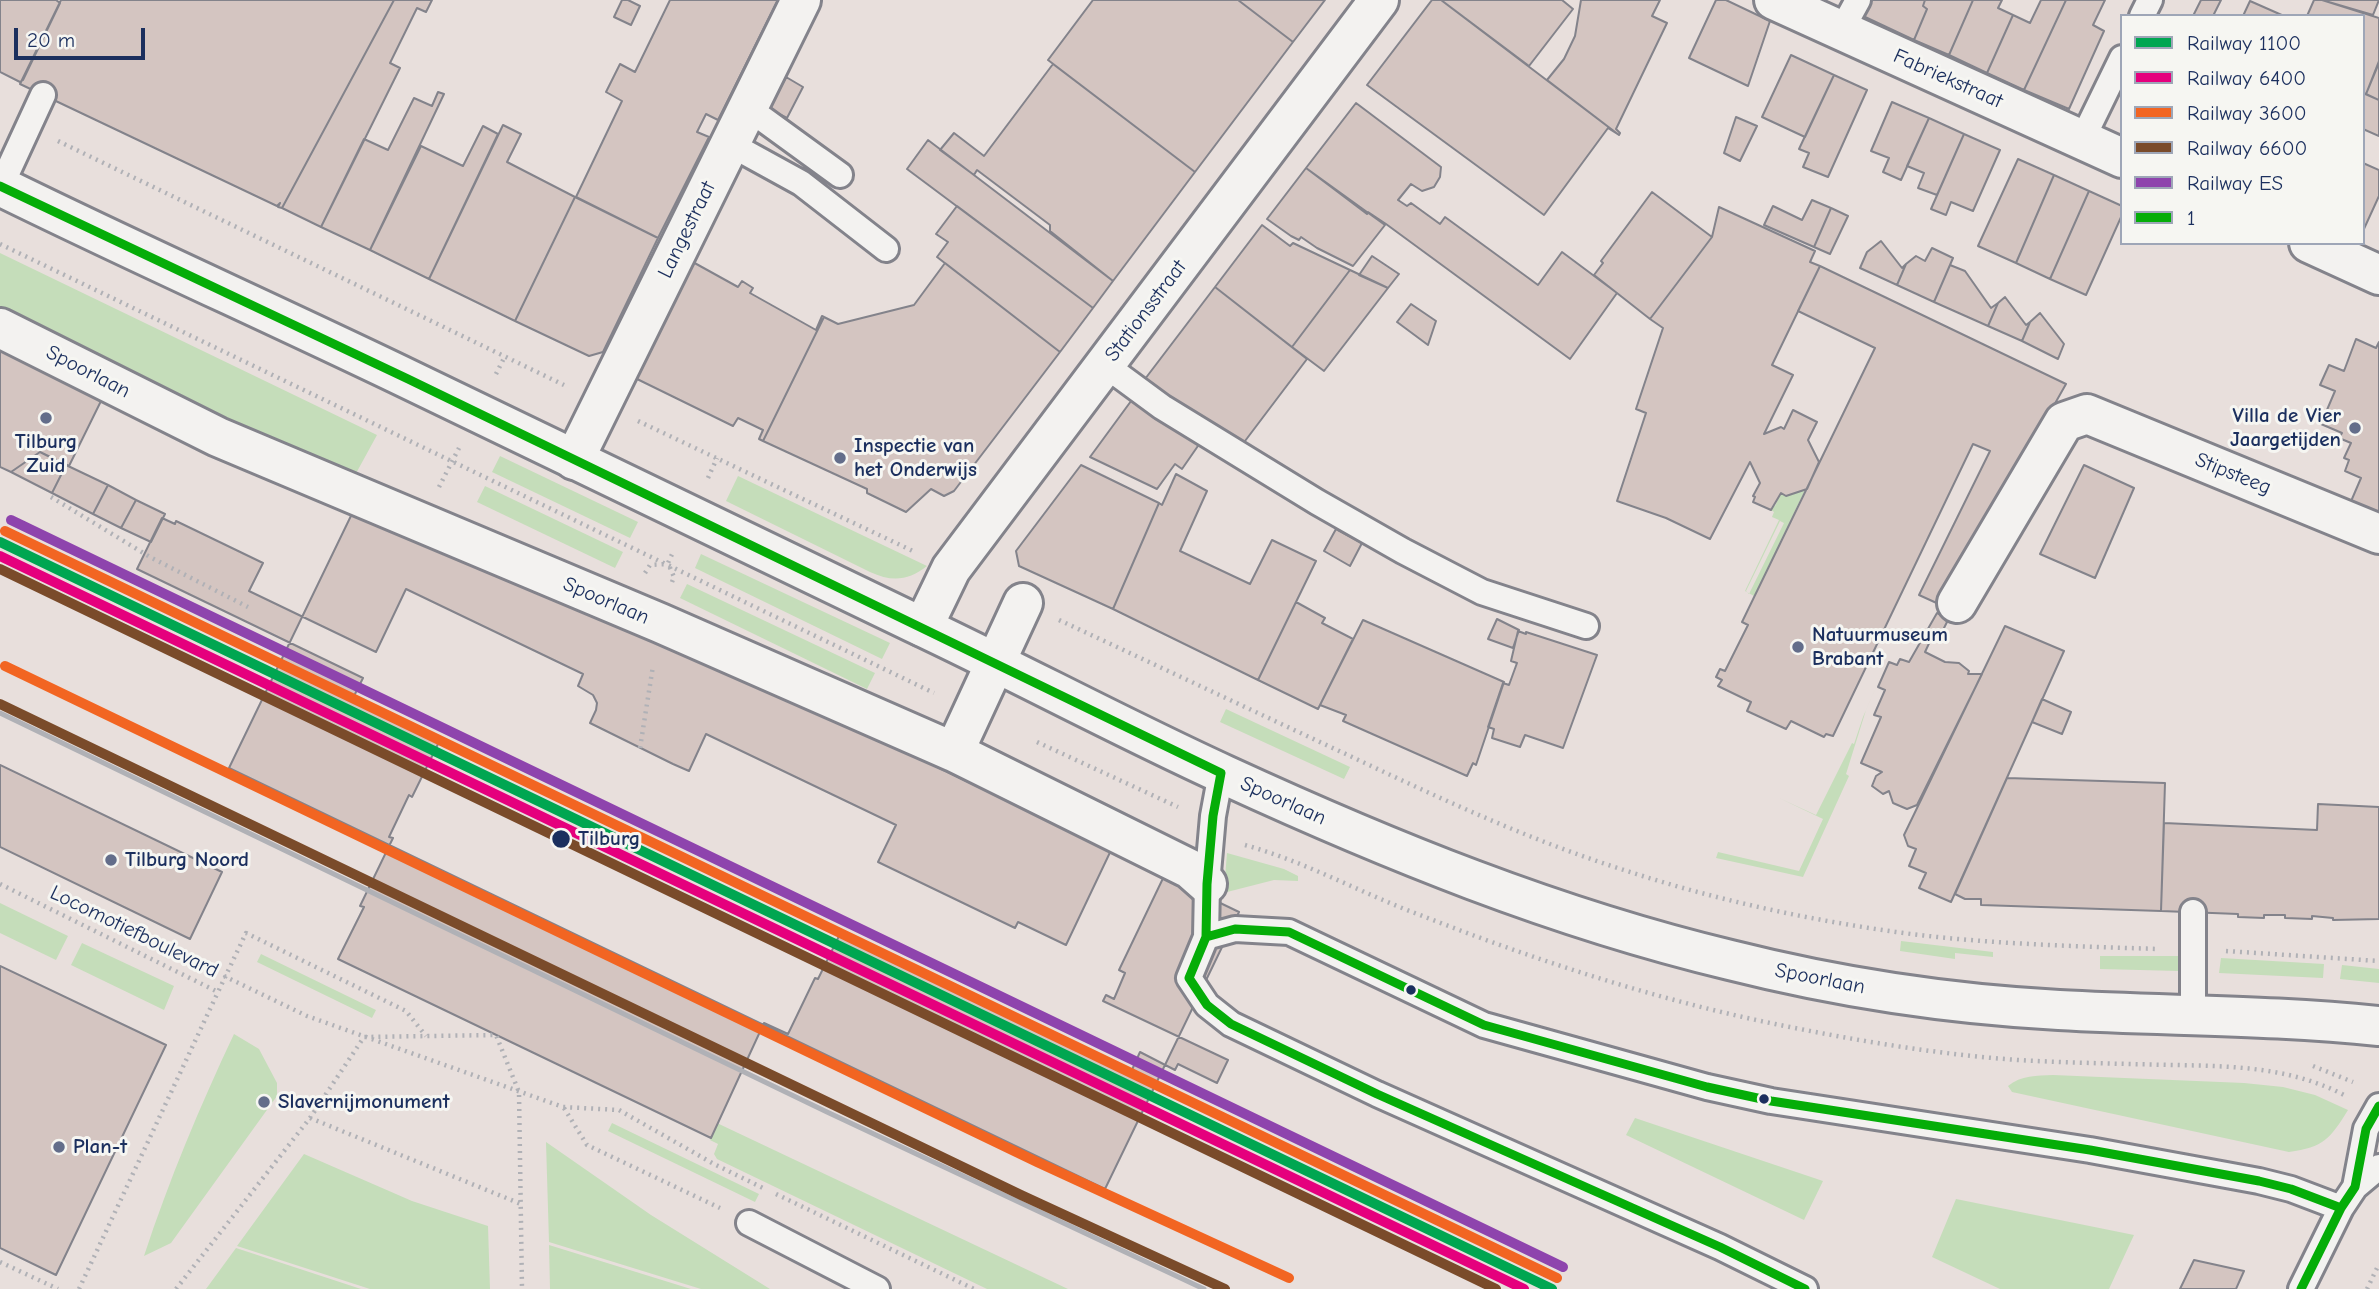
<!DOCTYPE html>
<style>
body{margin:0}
#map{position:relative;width:2379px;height:1289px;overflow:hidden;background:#e8dfdc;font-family:"Comic Neue",sans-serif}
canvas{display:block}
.legend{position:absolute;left:2120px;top:14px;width:245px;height:231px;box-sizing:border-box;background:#f6f6f2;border:2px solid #9ea6b7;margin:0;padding:9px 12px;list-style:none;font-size:21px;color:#1b2f5e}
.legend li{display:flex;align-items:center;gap:14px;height:35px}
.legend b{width:35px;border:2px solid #9ea6b7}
.scale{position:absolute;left:14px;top:28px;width:131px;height:32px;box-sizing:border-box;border:4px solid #1b2f5e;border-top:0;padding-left:9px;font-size:21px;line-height:24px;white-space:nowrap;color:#1b2f5e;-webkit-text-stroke:5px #f6f6f2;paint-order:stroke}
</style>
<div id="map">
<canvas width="2379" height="1289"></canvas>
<ul class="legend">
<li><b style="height:9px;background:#00a651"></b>Railway 1100</li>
<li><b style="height:9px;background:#e5007d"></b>Railway 6400</li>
<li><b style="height:9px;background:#f26522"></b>Railway 3600</li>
<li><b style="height:9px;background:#7a4b2a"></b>Railway 6600</li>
<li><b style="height:9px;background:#8e44ad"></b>Railway ES</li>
<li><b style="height:9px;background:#05ad08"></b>1</li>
</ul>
<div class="scale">20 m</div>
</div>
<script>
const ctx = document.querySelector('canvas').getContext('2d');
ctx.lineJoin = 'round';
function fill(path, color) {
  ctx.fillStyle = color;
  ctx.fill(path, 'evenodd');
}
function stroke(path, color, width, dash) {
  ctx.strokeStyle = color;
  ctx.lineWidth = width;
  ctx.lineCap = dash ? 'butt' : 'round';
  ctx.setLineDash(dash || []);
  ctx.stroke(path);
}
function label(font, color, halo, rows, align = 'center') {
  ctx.font = font + ' "Comic Neue",sans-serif';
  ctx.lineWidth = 6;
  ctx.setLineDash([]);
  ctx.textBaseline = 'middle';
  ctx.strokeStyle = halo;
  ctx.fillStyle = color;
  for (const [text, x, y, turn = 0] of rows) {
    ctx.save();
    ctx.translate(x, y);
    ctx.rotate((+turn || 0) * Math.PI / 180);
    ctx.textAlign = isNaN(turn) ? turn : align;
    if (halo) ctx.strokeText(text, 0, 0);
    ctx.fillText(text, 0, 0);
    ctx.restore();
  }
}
fill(new Path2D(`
 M 0,253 L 377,435 L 348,488 L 0,321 Z
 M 500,456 L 638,522 L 630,538 L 492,472 Z
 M 738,476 L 927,566 C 908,581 892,582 870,572 L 726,501 Z
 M 485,486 L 623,552 L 615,568 L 477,502 Z
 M 1806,488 L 1754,596 L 1745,591 L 1779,520 L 1772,517 L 1774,512 L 1771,510 L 1774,505 L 1775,506 L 1781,493 L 1785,495 ZM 1780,521 L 1784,523 L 1749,594 L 1746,591 Z
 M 701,554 L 890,643 L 882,659 L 695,568 Z
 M 687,584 L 875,673 L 867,689 L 680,598 Z
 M 1886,664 L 1866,710 L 1846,774 L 1849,776 L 1803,877 L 1716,858 L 1718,852 L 1799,871 L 1823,819 L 1779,798 L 1816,815 L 1852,743 L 1854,744 L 1863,717 Z
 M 1226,709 L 1350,767 L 1344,779 L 1220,722 Z
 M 1227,853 L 1284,869 L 1298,876 L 1298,881 L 1274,880 L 1227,892 L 1224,890 Z
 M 0,903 L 68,936 L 56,960 L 0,933 Z
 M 1901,941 L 1993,952 L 1993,957 L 1955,953 L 1955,959 L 1900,951 Z
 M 82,943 L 174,986 L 164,1010 L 71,965 Z
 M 261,954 L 376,1010 L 372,1018 L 257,962 Z
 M 2100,956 L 2178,956 L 2179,971 L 2100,969 Z
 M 2221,958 L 2324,964 L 2323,978 L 2219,973 Z
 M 2342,965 L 2379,969 L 2379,983 L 2340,979 Z
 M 234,1034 L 259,1049 L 277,1083 L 277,1096 L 171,1243 L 144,1256 C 169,1180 200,1106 234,1034 Z
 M 2053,1075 L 2244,1083 L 2283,1087 L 2315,1095 L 2348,1110 C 2330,1139 2324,1147 2289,1152 L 2012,1092 L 2008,1086 C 2021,1075 2037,1076 2053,1075 Z
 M 1635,1118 L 1823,1181 L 1804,1220 L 1626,1135 Z
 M 612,1123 L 759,1194 L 755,1202 L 608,1131 Z
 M 717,1123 L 719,1124 L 1068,1289 L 987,1289 L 717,1159 L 714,1154 L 718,1144 L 710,1140 Z
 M 546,1142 L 651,1215 L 770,1289 L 701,1289 L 549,1242 Z
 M 304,1154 L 412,1201 L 488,1226 L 490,1289 L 370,1289 L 237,1246 Z
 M 1956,1199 L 2134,1235 L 2109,1289 L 2000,1289 L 1932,1257 Z
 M 549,1245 L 691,1289 L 550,1289 Z
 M 236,1248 L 361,1289 L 206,1289 Z`), '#c5ddba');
const building = new Path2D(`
 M 0,0 L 56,0 L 60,3 L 23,80 L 20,82 L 0,72 Z
 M 61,0 L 394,0 L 282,208 L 278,207 L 280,203 L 277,206 L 20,84 Z
 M 394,0 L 432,0 L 426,12 L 417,8 L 390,63 L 400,68 L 321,227 L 282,208 Z
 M 622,0 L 628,0 L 640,6 L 631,25 L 614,17 Z
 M 670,0 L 778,0 L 718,120 L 706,114 L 697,132 L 709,137 L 658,238 L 576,197 L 622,101 L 606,92 L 620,64 L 635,72 Z
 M 1093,0 L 1238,0 L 1293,42 L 1195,172 L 1048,60 Z
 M 1238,0 L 1325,0 L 1293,42 Z
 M 1432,0 L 1441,0 L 1619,135 L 1608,128 L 1544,215 L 1367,85 Z
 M 1441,0 L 1562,0 L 1573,9 L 1529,66 Z
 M 1581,0 L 1660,0 L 1652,16 L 1667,23 L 1616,129 L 1620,133 L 1619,135 L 1547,80 L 1564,59 L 1575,36 Z
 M 1716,0 L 1726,0 L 1770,21 L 1748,86 L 1689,58 Z
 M 1872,0 L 1925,0 L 1923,6 L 1927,9 L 1914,40 L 1863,16 Z
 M 1925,0 L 1973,0 L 1949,55 L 1914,40 L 1927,9 L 1923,6 Z
 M 1973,0 L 2002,0 L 1998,8 L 2013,15 L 1987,73 L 1949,55 Z
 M 2041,0 L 2066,0 L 2024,90 L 1987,73 L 2013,15 L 2030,23 Z
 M 2066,0 L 2105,0 L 2093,25 L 2104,31 L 2069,109 L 2024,90 Z
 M 2201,0 L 2221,0 L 2213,16 L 2193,16 Z
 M 2314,0 L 2322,0 L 2379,18 L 2379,61 L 2366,94 L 2363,93 L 2363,16 L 2307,16 Z
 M 2322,0 L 2379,0 L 2373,15 Z
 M 2250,1 L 2284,16 L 2243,16 Z
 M 1791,55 L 1834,75 L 1805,137 L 1762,117 Z
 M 2379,63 L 2379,100 L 2366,94 Z
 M 1053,64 L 1195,172 L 1113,281 L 1050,231 L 1050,225 L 977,170 L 974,175 L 940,150 L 954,133 L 984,156 Z
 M 1834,75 L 1867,90 L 1828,177 L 1803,167 L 1809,153 L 1799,149 Z
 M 786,77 L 803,87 L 787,118 L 769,109 Z
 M 438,92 L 444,94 L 370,250 L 321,227 L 364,139 L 388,150 L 414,98 L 432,106 Z
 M 2363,93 L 2379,100 L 2379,136 L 2363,129 Z
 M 1892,102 L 1929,118 L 1901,180 L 1883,172 L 1889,158 L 1871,151 Z
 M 1356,103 L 1441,167 L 1440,177 L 1434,187 L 1422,191 L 1411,184 L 1398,200 L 1407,206 L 1411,203 L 1440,224 L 1445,217 L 1538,285 L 1562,252 L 1617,293 L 1570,359 L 1386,224 L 1368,212 L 1367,214 L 1306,168 Z
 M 1736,117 L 1757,126 L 1740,161 L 1724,153 Z
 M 1929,118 L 1964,134 L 1937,195 L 1918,188 L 1924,173 L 1907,166 Z
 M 503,125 L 521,134 L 507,162 L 575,197 L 515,321 L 429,279 Z
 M 483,126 L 498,134 L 429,279 L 370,250 L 421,146 L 463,166 Z
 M 1964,134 L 2000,150 L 1973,211 L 1951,202 L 1946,215 L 1931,209 Z
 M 928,140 L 1113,281 L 1093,308 L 907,169 Z
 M 2018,159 L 2054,175 L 2016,263 L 1978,246 Z
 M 2363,163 L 2379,170 L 2379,196 L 2363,231 Z
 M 1306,168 L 1385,225 L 1353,266 L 1317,248 L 1301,237 L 1299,240 L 1291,236 L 1267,219 Z
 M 2054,175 L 2089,191 L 2050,279 L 2016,263 Z
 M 2089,191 L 2122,206 L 2122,215 L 2086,295 L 2050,279 Z
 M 1652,192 L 1712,237 L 1650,319 L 1594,275 L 1603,263 L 1601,261 Z
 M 575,197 L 658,238 L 603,352 L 589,356 L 515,321 Z
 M 1812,200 L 1831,208 L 1814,247 L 1764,225 L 1773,206 L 1802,220 Z
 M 957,206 L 1093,308 L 1060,352 L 937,257 L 948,242 L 936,234 Z
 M 1719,207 L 1815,251 L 1810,262 L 1820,266 L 1772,365 L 1793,375 L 1764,434 L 1781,427 L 1784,429 L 1793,410 L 1817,422 L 1808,440 L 1819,462 L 1807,489 L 1786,496 L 1781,493 L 1771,510 L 1753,502 L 1755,497 L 1753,496 L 1760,483 L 1750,462 L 1710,539 L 1666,518 L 1617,501 L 1646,413 L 1636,409 L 1663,328 L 1650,319 L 1712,237 Z
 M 1831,208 L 1848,216 L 1830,254 L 1814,247 Z
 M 1262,225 L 1290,246 L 1293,243 L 1350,270 L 1292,347 L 1215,287 Z
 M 1881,241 L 1902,268 L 1906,264 L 1897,285 L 1860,268 L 1867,252 Z
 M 1932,248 L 1953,258 L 1934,302 L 1897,285 L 1906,264 L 1916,256 L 1925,261 Z
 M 1372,256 L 1399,274 L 1388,288 L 1359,275 Z
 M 691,261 L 738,287 L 742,281 L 753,288 L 750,293 L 816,330 L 822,316 L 824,317 L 763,441 L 759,439 L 763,430 L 738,418 L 733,426 L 635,378 Z
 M 945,263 L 1060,352 L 954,491 L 944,496 L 931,489 L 906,512 L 867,493 L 867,489 L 763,441 L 824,317 L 838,324 L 914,305 Z
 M 1950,265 L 1965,271 L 1991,308 L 1998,303 L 1988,326 L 1934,302 Z
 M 1820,266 L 2066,384 L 1941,605 L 1919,595 L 1990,451 L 1973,444 L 1833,736 L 1826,734 L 1824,737 L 1791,721 L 1786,729 L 1747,711 L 1751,702 L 1718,686 L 1722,680 L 1716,677 L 1720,669 L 1725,671 L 1748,625 L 1742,622 L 1875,348 L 1798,311 Z
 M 1350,270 L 1388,288 L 1324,371 L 1292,347 Z
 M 1215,287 L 1307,359 L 1242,445 L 1217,426 L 1212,430 L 1145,379 Z
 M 2005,297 L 2026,325 L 2030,322 L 2022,341 L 1988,326 L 1998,303 Z
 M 1411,304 L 1436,321 L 1428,345 L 1397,322 Z
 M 2040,313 L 2064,344 L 2058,359 L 2022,341 L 2030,322 Z
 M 2356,339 L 2376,348 L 2379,342 L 2379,518 L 2349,506 L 2361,478 L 2345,471 L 2349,460 L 2344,458 L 2351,443 L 2339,438 L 2342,433 L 2321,424 L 2335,391 L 2320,385 L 2329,365 L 2344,371 Z
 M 0,349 L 102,399 L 69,466 L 40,452 L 11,472 L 0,467 Z
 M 1134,397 L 1200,443 L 1182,469 L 1175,464 L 1157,489 L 1090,457 Z
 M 40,452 L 66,465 L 52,493 L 11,472 Z
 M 66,465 L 108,485 L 93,514 L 52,493 Z
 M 1081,465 L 1159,503 L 1113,609 L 1019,566 L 1016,551 Z
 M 2084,465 L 2134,488 L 2095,578 L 2040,554 Z
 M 1176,474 L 1207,491 L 1180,551 L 1250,584 L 1272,540 L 1316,561 L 1258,680 L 1113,609 L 1159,503 L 1162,505 Z
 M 108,485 L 136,500 L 121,528 L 93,514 Z
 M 363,491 L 1239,912 L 1105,1189 L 229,768 Z
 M 136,500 L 165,514 L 151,542 L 121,528 Z
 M 162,518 L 175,524 L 176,521 L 263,563 L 249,591 L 376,652 L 406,589 L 583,674 L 578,686 L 593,695 L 597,703 L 596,710 L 590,723 L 673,764 L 689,771 L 706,734 L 896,825 L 878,862 L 1015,928 L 1018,922 L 1066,945 L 1114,844 L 1167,870 L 1119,970 L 1125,973 L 1114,999 L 1106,995 L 1103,1001 L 1228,1060 L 1217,1083 L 1178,1064 L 1175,1070 L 1140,1052 L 1131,1072 L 841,932 L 818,979 L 815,978 L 788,1034 L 764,1023 L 711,1138 L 338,959 L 364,907 L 360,906 L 393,838 L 389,837 L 409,795 L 412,797 L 440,740 L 353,698 L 363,678 L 137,569 Z
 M 1336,529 L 1362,543 L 1350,566 L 1324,551 Z
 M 1296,602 L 1325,618 L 1322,623 L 1353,639 L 1318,709 L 1258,680 Z
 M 1937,613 L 1949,618 L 1939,638 L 1933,635 L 1925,652 L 1945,662 L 1959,663 L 1969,671 L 1968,674 L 1982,674 L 1917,805 L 1907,809 L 1893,803 L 1889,791 L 1883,794 L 1872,786 L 1876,776 L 1882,772 L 1861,763 L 1881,717 L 1874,715 L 1885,690 L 1878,687 L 1889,662 L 1897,665 L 1900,659 L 1909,662 Z
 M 1497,619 L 1519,630 L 1513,648 L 1488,639 Z
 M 1363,620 L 1504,682 L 1476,765 L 1473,763 L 1467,776 L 1343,721 L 1346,715 L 1320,705 Z
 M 2005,626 L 2064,651 L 1951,902 L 1919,888 L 1926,873 L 1909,866 L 1916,849 L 1908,846 L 1904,835 Z
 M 1518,631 L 1526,634 L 1526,632 L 1597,655 L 1563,748 L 1525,735 L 1520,747 L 1492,738 L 1494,729 L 1488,727 L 1503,683 L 1509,685 L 1517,663 L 1511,661 Z
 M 2042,699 L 2071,712 L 2062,734 L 2032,722 Z
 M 0,765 L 222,872 L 190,939 L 0,847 Z
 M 2007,778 L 2165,783 L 2161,911 L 1981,905 L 1981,899 L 1965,899 L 1955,894 Z
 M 2318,804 L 2379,807 L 2379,919 L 2333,920 L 2333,918 L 2312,916 L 2312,919 L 2285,918 L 2285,915 L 2264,915 L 2264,918 L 2238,917 L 2238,914 L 2161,911 L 2164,823 L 2317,830 Z
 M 0,966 L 166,1045 L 56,1275 L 0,1248 Z
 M 2194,1260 L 2244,1271 L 2236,1289 L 2180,1289 Z`);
fill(building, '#d4c5c1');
stroke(building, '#83838b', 2);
const lane = new Path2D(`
 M 2142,16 L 2150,0
 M 1841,31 L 1858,0
 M 745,113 L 763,119 L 840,175
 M 2082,140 L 2122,58
 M 730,144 L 801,183 L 886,249
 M 1,186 L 43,95
 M 1105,365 L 1162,407 L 1317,502 L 1403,551 L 1482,592 L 1586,626
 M 1221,773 L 1213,816 L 1207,884 L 1206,937 L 1189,978 L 1207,1005 L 1231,1024 L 1377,1094 L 1720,1247 L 1805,1289
 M 1206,937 L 1235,929 L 1289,932 L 1484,1025 L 1707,1087 L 1771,1101 L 2090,1150 L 2259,1181 L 2291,1189 L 2341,1208
 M 2193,1015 L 2193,912
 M 2355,1187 L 2366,1129 L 2379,1106
 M 749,1223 L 877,1289
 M 2301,1289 L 2341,1208 L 2355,1187 L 2379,1167`);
const street = new Path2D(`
 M 1774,0 L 2122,158
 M 2309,243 L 2379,275
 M 0,328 L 218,437 L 660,623 L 954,752 L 1190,869 L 1207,884
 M 574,460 L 801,0
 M 1957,603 L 2064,422 L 2087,414 L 2379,534
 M 923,627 L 951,569 L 1379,0
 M 954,752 L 1023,603`);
const secondary = new Path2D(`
 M 0,186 C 134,252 271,313 406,378 C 575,459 744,542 914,623 C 1018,672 1120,727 1225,775 C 1388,850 1555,918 1730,960 C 1837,987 1948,1004 2059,1010 C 2166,1016 2273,1015 2379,1026`);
stroke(lane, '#83838b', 30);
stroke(street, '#83838b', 44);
stroke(secondary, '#83838b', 44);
stroke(new Path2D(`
 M 58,141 L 564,385
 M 0,244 L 934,693
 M 496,374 L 505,356
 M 638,421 L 915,552
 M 708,478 L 717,458
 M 439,487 L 459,448
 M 51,497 L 150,557 L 248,607
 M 645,573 L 650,565 L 667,564
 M 672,582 L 674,577 L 668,563 L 673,552
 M 1059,620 C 1156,665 1253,711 1350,756 C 1439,798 1529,840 1624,870 C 1712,899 1804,919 1896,932 C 1983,944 2071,946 2158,949
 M 1037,742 L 1178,807
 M 640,748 L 653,666
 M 1245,845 C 1306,862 1361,893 1420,915 C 1535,960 1654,999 1775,1024 C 1858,1041 1952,1057 2036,1061 C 2082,1063 2127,1064 2173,1065 C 2233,1066 2291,1067 2346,1096
 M 0,884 L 218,992 L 246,933 L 406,1011 L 426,1036
 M 2226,951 L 2379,961
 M 224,976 L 307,1016 L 563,1107 L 619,1110 L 714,1164 L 765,1189
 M 2313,1066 L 2353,1082
 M 564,1108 L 587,1145 L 720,1208
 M 310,1118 L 521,1204
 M 776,1194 L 974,1289
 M 0,1262 L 58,1289
 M 79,1289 L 218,992
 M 176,1289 L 310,1118 L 364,1037 L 496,1035 L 519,1092 L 522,1289
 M 2367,1289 L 2379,1264`), '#b0b1b6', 4.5, [2, 5]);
stroke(lane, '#f3f2f0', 24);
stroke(street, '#f3f2f0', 38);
stroke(secondary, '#f3f2f0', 38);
stroke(new Path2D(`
 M 0,713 L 827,1112 L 1204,1289`), '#b0b1b6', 5);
stroke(new Path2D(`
 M 0,186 L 408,379 L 1221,773 L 1213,816 L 1207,884 L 1206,937 L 1189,978 L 1207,1005 L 1231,1024 L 1377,1094 L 1720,1247 L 1805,1289
 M 1206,937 L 1235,929 L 1289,932 L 1484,1025 L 1707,1087 L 1771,1101 L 2090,1150 L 2259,1181 L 2291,1189 L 2341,1208
 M 2301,1289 L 2341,1208 L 2355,1187 L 2366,1129 L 2379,1106`), '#05ad08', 9);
stroke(new Path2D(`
 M 0,542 L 1552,1289`), '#00a651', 10);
stroke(new Path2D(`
 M 0,556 L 1524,1289`), '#e5007d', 10);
stroke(new Path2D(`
 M 5,531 L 1557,1278
 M 5,666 L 1037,1162 L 1289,1278`), '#f26522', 10);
stroke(new Path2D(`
 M 0,569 L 1496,1289
 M 0,704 L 1021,1195 L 1225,1289`), '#7a4b2a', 10);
stroke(new Path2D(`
 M 11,520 L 1563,1267`), '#8e44ad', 10);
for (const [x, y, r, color] of [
 [46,418,7,"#636d8a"],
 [2355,428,7,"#636d8a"],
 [840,458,7,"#636d8a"],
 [1798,647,7,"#636d8a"],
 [561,839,10,"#1b2f5e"],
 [111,860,7,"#636d8a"],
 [1411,990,6,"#1b2f5e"],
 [1764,1099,6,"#1b2f5e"],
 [264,1102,7,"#636d8a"],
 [59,1147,7,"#636d8a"]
]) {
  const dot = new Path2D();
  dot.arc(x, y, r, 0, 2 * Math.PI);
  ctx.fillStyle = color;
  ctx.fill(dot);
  stroke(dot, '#f6f6f2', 2.5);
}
label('21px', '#1b2f5e', '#f6f6f2', [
 ["Fabriekstraat",1948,79,24],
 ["Langestraat",687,230,-64],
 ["Stationsstraat",1146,311,-53],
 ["Spoorlaan",88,372,27],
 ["Stipsteeg",2233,474,22],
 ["Spoorlaan",606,601,23],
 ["Spoorlaan",1283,801,24],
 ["Locomotiefboulevard",134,932,26],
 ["Spoorlaan",1820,979,11]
]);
label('bold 21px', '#1b2f5e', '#f6f6f2', [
 ["Villa de Vier",2341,416,"right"],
 ["Jaargetijden",2341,440,"right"],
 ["Tilburg",46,442,"center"],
 ["Zuid",46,466,"center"],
 ["Inspectie van",854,446],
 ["het Onderwijs",854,470],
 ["Natuurmuseum",1812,635],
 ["Brabant",1812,659],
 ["Tilburg Noord",125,860],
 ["Slavernijmonument",278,1102],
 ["Plan-t",73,1147]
], 'left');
label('bold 21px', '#1b2f5e', '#f6f6f2', [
 ["Tilburg",578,839]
], 'left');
</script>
